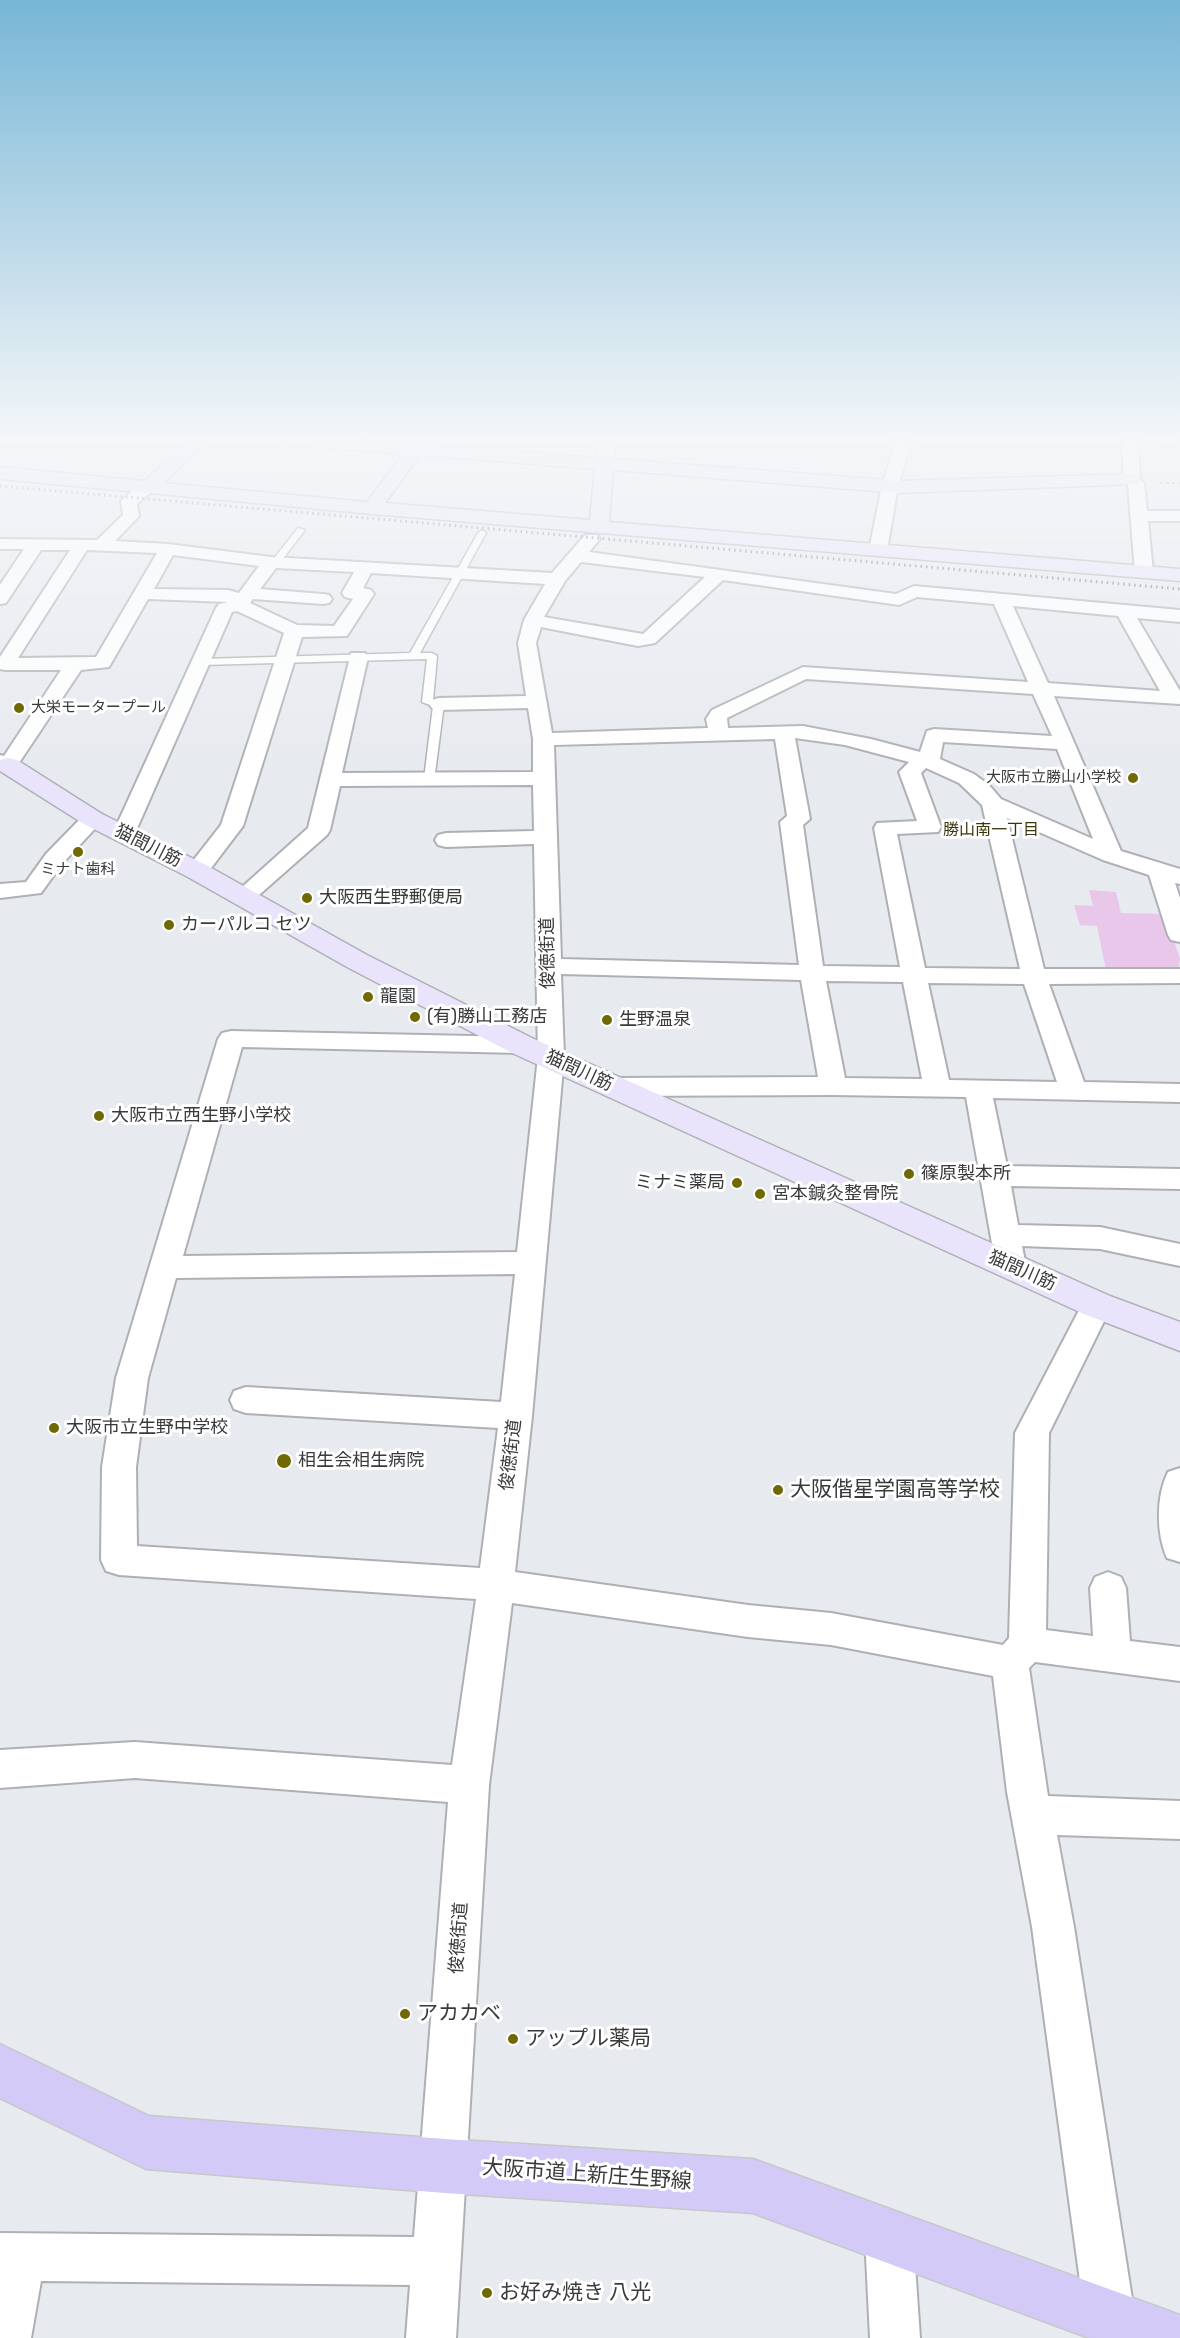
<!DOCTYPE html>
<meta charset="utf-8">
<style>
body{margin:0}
canvas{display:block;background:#e7eaef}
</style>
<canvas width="1180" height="2338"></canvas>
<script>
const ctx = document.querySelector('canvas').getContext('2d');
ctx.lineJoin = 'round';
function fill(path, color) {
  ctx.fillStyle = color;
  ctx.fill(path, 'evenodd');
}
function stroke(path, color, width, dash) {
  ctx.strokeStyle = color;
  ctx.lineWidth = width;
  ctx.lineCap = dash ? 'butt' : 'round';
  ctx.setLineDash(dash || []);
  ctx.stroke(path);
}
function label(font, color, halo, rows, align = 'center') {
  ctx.font = font + ' Rubik,"Noto Sans JP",sans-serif';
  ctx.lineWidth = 6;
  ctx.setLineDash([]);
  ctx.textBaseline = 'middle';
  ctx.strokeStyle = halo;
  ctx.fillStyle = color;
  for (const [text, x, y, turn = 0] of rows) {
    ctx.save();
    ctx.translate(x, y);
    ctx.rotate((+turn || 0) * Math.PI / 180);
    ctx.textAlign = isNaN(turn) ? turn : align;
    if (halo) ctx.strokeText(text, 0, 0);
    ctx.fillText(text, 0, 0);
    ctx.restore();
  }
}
fill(new Path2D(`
 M 1089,890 L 1116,892 L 1121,913 L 1165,914 L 1180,959 L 1178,970 L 1106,970 L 1097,926 L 1080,925 L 1074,905 L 1093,906 Z`), '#e9c7eb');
const lane = new Path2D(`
 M 298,528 L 305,530 L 278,565 L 272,565 L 272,561 Z
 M 482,530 L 486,533 L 420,653 L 432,653 L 437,656 L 433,700 L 444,704 L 434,781 L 430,782 L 424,779 L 433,706 L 422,702 L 427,659 L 202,665 L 197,662 L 202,659 L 410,653 L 478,533 Z`);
const street = new Path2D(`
 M 896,440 L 912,440 L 898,486 L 887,550 L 884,554 L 872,554 L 869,550 L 882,486 Z
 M 1122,440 L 1138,440 L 1140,479 L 1144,484 L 1147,511 L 1180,511 L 1180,521 L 1148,521 L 1153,572 L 1150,576 L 1138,576 L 1135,572 L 1128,485 L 1124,480 Z
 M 148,483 L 156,488 L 137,504 L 139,516 L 115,541 L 168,544 L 271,557 L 552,573 L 585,535 L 597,535 L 600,539 L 589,552 L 896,594 L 914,586 L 1180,610 L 1180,622 L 1137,618 L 1180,691 L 1180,704 L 1054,696 L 1121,851 L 1180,869 L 1180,884 L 1175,883 L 1180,898 L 1180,942 L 1171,940 L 1168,935 L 1149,875 L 1103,860 L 1007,818 L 1044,969 L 1180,969 L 1180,983 L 1049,984 L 1084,1082 L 1180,1084 L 1180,1102 L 993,1098 L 1007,1166 L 1180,1169 L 1180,1189 L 1011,1186 L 1018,1225 L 1100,1227 L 1180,1244 L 1180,1266 L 1100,1249 L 1022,1246 L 1026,1266 L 1022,1274 L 1011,1277 L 1000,1274 L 996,1266 L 966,1097 L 833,1095 L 613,1096 L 603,1093 L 599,1087 L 603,1081 L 613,1078 L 818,1077 L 801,980 L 561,974 L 564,1057 L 532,1416 L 515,1572 L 748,1605 L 831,1613 L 1003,1645 L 1009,1638 L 1015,1433 L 1086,1297 L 1097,1294 L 1108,1297 L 1112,1305 L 1049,1433 L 1046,1630 L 1093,1636 L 1090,1588 L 1095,1577 L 1108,1572 L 1121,1577 L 1126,1588 L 1130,1641 L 1180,1647 L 1180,1681 L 1035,1662 L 1029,1668 L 1048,1796 L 1180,1801 L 1180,1839 L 1057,1835 L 1074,1927 L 1135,2318 L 1127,2335 C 1117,2338 1103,2338 1093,2335 L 1085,2318 L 1032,1927 L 1007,1792 L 993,1676 L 831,1645 L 748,1637 L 512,1603 L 489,1785 L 456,2338 L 406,2338 L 410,2285 L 41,2281 L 31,2338 L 0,2338 L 0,2233 L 414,2237 L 448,1802 L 135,1778 L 0,1788 L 0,1750 L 135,1742 L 452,1765 L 476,1599 L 119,1575 L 106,1571 L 101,1560 L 102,1467 L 116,1378 L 218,1039 L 222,1033 L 231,1031 L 521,1037 L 530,1039 L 534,1045 L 530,1051 L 521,1053 L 242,1047 L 183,1256 L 517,1252 L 538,1057 L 534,844 L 446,847 L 438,845 L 435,840 L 438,835 L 446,833 L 534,831 L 533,785 L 340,786 L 330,830 L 327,835 L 251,902 L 243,904 L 235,902 L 231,897 L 308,828 L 351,653 L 365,653 L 368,657 L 342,773 L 533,772 L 533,739 L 528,708 L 439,710 L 432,708 L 429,704 L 432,700 L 439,698 L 526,696 L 518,643 L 524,620 L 545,584 L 371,573 L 363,588 L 371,590 L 374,594 L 347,636 L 302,637 L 243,826 L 205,876 L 197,878 L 189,876 L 185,871 L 221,825 L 284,633 L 237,611 L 232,612 L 135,833 L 132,838 L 124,840 L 116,838 L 113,833 L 216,608 L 219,604 L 228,602 L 148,599 L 109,667 L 81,670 L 15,769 L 8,771 L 0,769 L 0,755 L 4,756 L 61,670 L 5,670 L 0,669 L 0,657 L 70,550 L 41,550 L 6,603 L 0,604 L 0,585 L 24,549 L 0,549 L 0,539 L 97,540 L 123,515 L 121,502 C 127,494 138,486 148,483 ZM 87,550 L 157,553 L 96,657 L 18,658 ZM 173,555 L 259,566 L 239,593 L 228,590 L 154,589 ZM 581,562 L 705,577 L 643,634 L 544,617 L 565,581 ZM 276,568 L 354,572 L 342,593 L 345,597 L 353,599 L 334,626 L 297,625 L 250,603 L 253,599 L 323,604 L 329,603 L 332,599 L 329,595 L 323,594 L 260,589 ZM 723,580 L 899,605 L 917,597 L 994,604 L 1028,682 L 803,667 L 712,710 L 706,719 L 708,728 L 552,733 L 536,643 L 541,627 L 638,646 L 655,643 ZM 1013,606 L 1118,616 L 1160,691 L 1048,683 ZM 806,679 L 1033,694 L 1052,736 L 934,729 L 927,731 L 920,752 L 871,739 L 803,726 L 728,728 L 727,718 ZM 795,738 L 845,745 L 909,762 L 899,772 L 917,821 L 877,823 L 874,828 L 900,967 L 823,966 L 803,825 L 810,819 ZM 775,739 L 787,816 L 780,822 L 799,965 L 561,959 L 554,745 ZM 943,742 L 1057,749 L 1093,839 L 1001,799 L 989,785 L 974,774 L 940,759 ZM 926,768 L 959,783 L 982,805 L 1020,969 L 925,968 L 897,834 L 938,832 L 941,827 L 921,773 ZM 826,981 L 903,982 L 922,1079 L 845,1078 ZM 928,983 L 1024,984 L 1057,1082 L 949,1080 ZM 515,1274 L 501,1402 L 246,1387 L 234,1391 L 230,1400 L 234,1409 L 246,1413 L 498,1428 L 480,1568 L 137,1546 L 136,1467 L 148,1378 L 176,1278 Z
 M 93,812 L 101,814 L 104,819 L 62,864 L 41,893 L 0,898 L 0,884 L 26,882 L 46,854 L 85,814 Z
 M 1180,1468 L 1180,1562 L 1167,1558 C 1156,1533 1156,1496 1168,1472 Z
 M 889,2212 L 906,2219 L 913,2236 L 920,2338 L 870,2338 L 865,2236 L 872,2219 Z`);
const secondary = new Path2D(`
 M 187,440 L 206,440 L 164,483 L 367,502 L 403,454 L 292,445 L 286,444 L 283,440 L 355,440 L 409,444 L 410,440 L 428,440 L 426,445 L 596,458 L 598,440 L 616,440 L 614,459 L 899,481 L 1132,474 L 1139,476 L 1141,480 L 1139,484 L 899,493 L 613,470 L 609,522 L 1180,569 L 1180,581 L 372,514 L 0,479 L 0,467 L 145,481 ZM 420,455 L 595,469 L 590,520 L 385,503 Z
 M 1143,440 L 1180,440 L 1180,447 L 1146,444 Z
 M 8,758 L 17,760 L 102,814 L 206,865 L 367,955 L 532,1038 L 1110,1296 L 1180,1322 L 1180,1351 L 1084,1314 L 510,1052 L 347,967 L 188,877 L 84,824 L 0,771 L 0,760 Z`);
const primary = new Path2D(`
 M 0,2044 L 149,2116 L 445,2139 L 753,2159 L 1180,2315 L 1180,2338 L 1089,2338 L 753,2213 L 445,2193 L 146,2169 L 0,2098 Z`);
stroke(lane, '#aeb0b5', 3);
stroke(street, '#aeb0b5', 4);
stroke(secondary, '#aeb0b5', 3);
stroke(primary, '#c8c8c8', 3);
stroke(new Path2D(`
 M 1160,483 L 1180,483`), '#989a9e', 2, [3, 3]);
fill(lane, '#fff');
fill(street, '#fff');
fill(secondary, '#e9e4fb');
fill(primary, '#d3caf7');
stroke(new Path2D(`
 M 0,486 L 1180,589`), '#797b7e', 3, [1.5, 4]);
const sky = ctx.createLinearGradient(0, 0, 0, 767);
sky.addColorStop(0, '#78b6d6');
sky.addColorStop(0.57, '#f4f6f8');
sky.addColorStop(1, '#f4f6f800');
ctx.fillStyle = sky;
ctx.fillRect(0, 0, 1180, 767);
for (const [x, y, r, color] of [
 [19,708,6,"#706800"],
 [1133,778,6,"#706800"],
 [78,852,6,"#706800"],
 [307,898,6,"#706800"],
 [169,925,6,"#706800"],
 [368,997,6,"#706800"],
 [415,1017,6,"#706800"],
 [607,1020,6,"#706800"],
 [99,1116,6,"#706800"],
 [909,1174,6,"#706800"],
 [737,1183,6,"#706800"],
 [760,1194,6,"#706800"],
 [54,1428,6,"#706800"],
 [284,1461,8,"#706800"],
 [778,1490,6,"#706800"],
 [405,2014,6,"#706800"],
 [513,2039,6,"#706800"],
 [487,2293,6,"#706800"]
]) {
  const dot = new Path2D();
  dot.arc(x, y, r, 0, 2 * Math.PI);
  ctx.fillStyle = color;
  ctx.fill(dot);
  stroke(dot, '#fff', 2);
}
label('15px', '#393a3c', '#fff', [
 ["大栄モータープール",31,708],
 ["大阪市立勝山小学校",1121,778,"right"],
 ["ミナト歯科",78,870,"center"]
], 'left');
label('16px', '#3a360c', '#fff', [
 ["勝山南一丁目",991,830]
]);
label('18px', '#393a3c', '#fff', [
 ["猫間川筋",148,846,27],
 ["俊徳街道",548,953,-91],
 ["猫間川筋",579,1071,25],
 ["猫間川筋",1022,1271,24],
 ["俊徳街道",511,1455,-83],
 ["俊徳街道",459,1938,-86]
]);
label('18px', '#393a3c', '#fff', [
 ["大阪西生野郵便局",319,898],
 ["カーパルコ セツ",181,925],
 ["龍園",380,997],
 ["(有)勝山工務店",427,1017],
 ["生野温泉",619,1020],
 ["大阪市立西生野小学校",111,1116],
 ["篠原製本所",921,1174],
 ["ミナミ薬局",725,1183,"right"],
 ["宮本鍼灸整骨院",772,1194],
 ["大阪市立生野中学校",66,1428],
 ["相生会相生病院",298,1461]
], 'left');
label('21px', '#393a3c', '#fff', [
 ["大阪偕星学園高等学校",790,1490],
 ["アカカベ",417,2014],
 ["アップル薬局",525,2039],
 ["お好み焼き 八光",499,2293]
], 'left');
label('21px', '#393a3c', '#fff', [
 ["大阪市道上新庄生野線",587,2175,4]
]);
</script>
